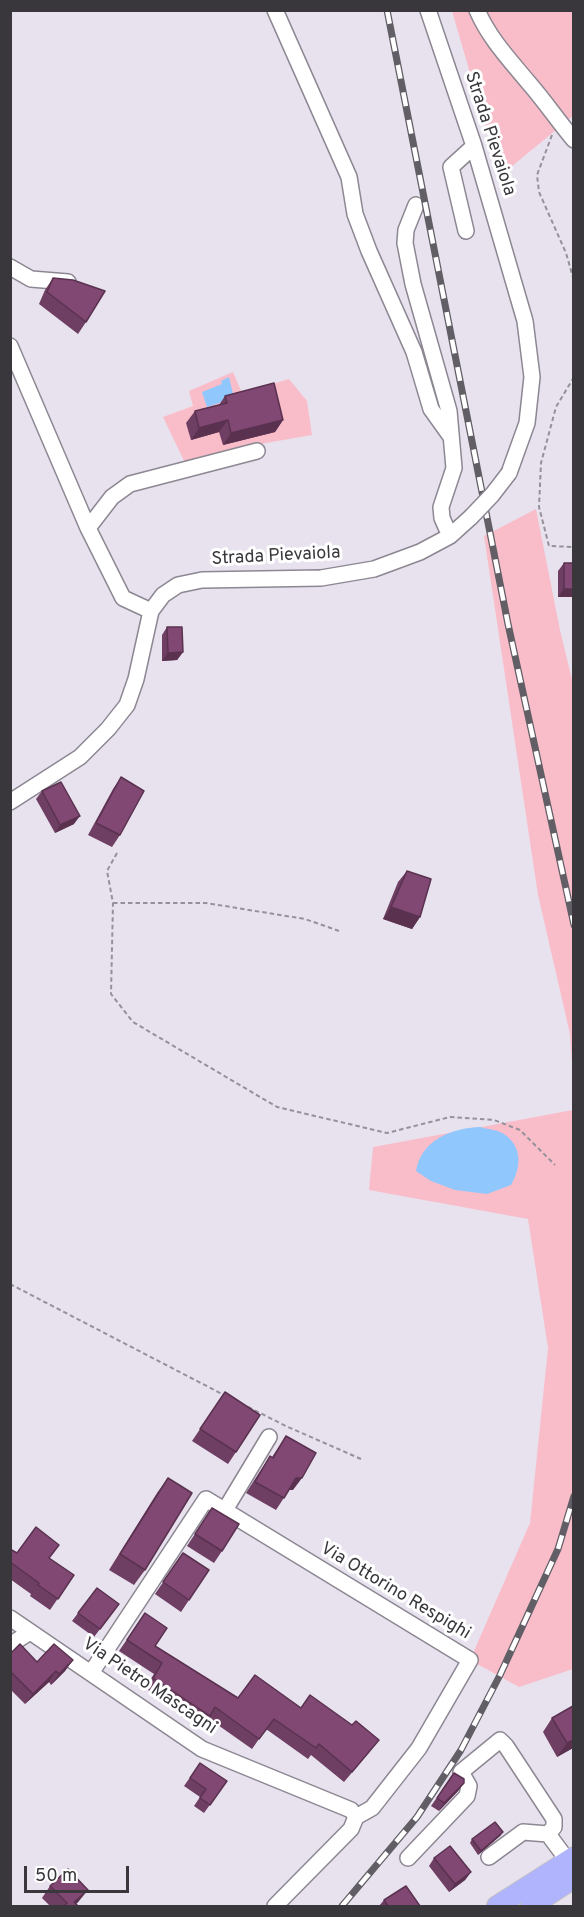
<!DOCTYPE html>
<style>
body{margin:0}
#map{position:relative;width:584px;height:1917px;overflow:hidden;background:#e8e2ee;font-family:Overpass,sans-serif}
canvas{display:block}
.frame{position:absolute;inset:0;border:12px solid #39373c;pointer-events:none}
.scale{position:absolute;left:24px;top:1866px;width:105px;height:27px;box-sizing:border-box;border:3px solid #39373c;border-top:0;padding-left:8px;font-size:18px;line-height:21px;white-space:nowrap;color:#39373c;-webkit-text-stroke:4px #fff;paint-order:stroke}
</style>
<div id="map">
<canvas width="584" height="1917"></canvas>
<div class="frame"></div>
<div class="scale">50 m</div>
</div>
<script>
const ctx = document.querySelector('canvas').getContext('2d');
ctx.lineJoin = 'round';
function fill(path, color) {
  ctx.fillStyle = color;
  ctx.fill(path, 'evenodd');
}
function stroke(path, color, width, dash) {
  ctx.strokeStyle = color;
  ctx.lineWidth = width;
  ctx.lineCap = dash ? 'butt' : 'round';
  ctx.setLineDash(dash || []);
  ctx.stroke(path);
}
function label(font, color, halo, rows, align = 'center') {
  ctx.font = font + ' Overpass,sans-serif';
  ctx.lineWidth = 6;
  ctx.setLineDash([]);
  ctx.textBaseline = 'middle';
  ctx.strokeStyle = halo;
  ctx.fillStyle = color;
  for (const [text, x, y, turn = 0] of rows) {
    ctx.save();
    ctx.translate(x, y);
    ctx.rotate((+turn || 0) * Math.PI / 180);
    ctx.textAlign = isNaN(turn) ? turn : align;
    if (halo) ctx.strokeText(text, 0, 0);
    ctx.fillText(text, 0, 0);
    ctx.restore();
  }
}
fill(new Path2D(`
 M 452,11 L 573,11 L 573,116 L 500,176 Z
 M 233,372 L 242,393 L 289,379 L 307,401 L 312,435 L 266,443 L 186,465 L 163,417 L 193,406 L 189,391 Z
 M 536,509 L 560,630 L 573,684 L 573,1078 L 570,1034 L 538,895 L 484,536 Z
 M 573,1110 L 573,1669 L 519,1687 L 470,1660 L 530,1523 L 548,1348 L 528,1219 L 369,1190 L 373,1147 Z`), '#f9bdca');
fill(new Path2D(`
 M 229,377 L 234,398 L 207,407 L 202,392 L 222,384 L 221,381 Z
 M 480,1127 C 487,1129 498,1130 504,1134 C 523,1147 521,1168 511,1185 L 487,1194 L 455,1190 L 431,1181 L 416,1171 C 421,1140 452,1128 480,1127 Z`), '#90c7fd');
const minor = new Path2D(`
 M 275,10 L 349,177 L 355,214 L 369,251 L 414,352 L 431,409 L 451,437
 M 428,10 L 474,146 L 525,321 L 532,377 L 527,423 L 509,473
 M 477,10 C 489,38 509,59 528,82 C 544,100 558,121 574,140
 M 416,205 L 406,230 L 405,243 L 413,284 L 449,411 L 454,468 L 441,507 L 442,518 L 450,536
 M 466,231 L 451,167 L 474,146
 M 10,267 L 31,279 L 68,282
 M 10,346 L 88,528 L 123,598 L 151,611
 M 88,528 L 112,497 L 130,484 L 257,451
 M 10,802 L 80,757 L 108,729 L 127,705 L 136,679 L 151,611 L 163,595 L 178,585 L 202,580 L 321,578 L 374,569 L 420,552 L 450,536 L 471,517
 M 225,1510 L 269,1437
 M 10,1618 L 202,1749 L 351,1810 L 356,1817
 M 10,1645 L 30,1632
 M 91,1673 L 206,1499 L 470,1660 L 419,1748 L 372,1808 L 356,1817
 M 489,1857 L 523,1832 L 548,1834 L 568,1861
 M 408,1858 L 467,1796 L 469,1786 L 461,1772 L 500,1740 L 506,1746 L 554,1819 L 554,1827 L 548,1834
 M 275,1906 L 351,1829 L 356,1817`);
const major = new Path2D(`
 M 497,1906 L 574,1857
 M 531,1906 L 574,1878`);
stroke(minor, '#8c8792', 18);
stroke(major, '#c4c3c4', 22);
stroke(new Path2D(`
 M 552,135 L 537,175 L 539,192 L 566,253 L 574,281
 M 574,377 L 556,407 L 541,463 L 539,507 L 549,546 L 574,547
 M 117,853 L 107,871 L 113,903 L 111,994 L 133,1022 L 277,1107 L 387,1133 L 450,1117 L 494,1120 L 520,1130 L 555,1165
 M 113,903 L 206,903 L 305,919 L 339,931
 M 10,1284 L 224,1395
 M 248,1407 L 288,1427 L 361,1459`), '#95919a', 2, [4.5, 3]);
stroke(minor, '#fff', 15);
stroke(major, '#b0b4fc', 20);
const rail = new Path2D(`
 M 387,10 L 508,624 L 574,925
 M 342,1906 L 417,1817 L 461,1750 L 500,1675 L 558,1549 L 574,1496`);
stroke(rail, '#615e65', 7);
stroke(rail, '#fff', 4.5, [14]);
const minorBridge = new Path2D(`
 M 471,517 L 492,495 L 509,473`);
stroke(minorBridge, '#8c8792', 18, []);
stroke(minorBridge, '#fff', 15);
fill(new Path2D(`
 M 53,278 L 86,322 L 78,334 L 39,304 L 45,290 Z
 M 225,396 L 283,420 L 275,432 L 223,445 L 219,432 L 191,440 L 186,423 L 195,411 L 219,405 Z
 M 564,563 L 573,597 L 558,597 L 558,571 Z
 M 167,627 L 183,652 L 177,660 L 162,661 L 162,635 Z
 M 121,777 L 120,835 L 112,847 L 88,835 L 113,789 Z
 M 42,791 L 74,824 L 55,833 L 36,799 Z
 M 407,871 L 420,917 L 412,929 L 383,919 L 398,882 Z
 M 225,1392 L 236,1452 L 228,1464 L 192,1441 Z
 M 286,1436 L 293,1490 L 289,1490 L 276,1510 L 246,1493 L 262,1468 L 270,1456 L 272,1457 Z
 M 168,1478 L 145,1570 L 134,1585 L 109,1570 L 157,1493 Z
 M 212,1508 L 222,1551 L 214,1563 L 187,1546 Z
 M 10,1549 L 17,1553 L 49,1558 L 74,1575 L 50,1610 L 30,1596 L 31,1594 L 10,1579 Z
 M 183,1553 L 189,1600 L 181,1612 L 155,1594 Z
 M 97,1588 L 119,1604 L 94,1637 L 72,1621 Z
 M 145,1613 L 155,1646 L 238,1698 L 301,1708 L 371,1750 L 344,1782 L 311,1755 L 308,1759 L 266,1729 L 252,1749 L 208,1718 L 203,1726 L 145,1688 L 154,1674 L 119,1651 Z
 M 10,1654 L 37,1662 L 73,1660 L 65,1671 L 51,1685 L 49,1682 L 25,1704 L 10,1689 Z
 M 552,1718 L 573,1748 L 557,1757 L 543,1732 Z
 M 200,1763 L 227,1781 L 204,1813 L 194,1806 L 200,1797 L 184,1786 Z
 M 454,1773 L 464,1783 L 458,1791 L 439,1811 L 431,1806 Z
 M 503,1832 L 500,1836 L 478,1855 L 470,1843 L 472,1839 Z
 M 434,1858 L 471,1872 L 465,1880 L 449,1892 L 429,1866 Z
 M 50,1886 L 79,1901 L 76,1904 L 78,1906 L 50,1906 L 42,1898 Z
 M 384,1900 L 420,1906 L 379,1906 Z`), '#6e3e63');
fill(new Path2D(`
 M 228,420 L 219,432 L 191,440 L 199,428 Z
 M 283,420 L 275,432 L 223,445 L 231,433 Z
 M 564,589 L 573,589 L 573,597 L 558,597 Z
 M 183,652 L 177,660 L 162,661 L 168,653 Z
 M 80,816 L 74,824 L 55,833 L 60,825 Z
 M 391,907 L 420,917 L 412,929 L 383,919 Z
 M 296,1478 L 302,1478 L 293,1490 L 287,1490 Z
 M 73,1660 L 65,1671 L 51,1685 L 59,1674 Z
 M 56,1671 L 49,1682 L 25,1704 L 33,1694 Z
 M 573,1740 L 573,1748 L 557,1757 L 567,1743 Z
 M 464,1783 L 458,1791 L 439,1811 L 444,1803 Z
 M 503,1832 L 500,1836 L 478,1855 L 481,1851 Z
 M 471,1872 L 465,1880 L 449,1892 L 455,1884 Z
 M 88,1890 L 79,1901 L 74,1906 L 74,1902 Z`), '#5a3250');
const building = new Path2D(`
 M 53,278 L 73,280 L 105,291 L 86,322 L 47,292 Z
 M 274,383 L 283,420 L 231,433 L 228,420 L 199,428 L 195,411 L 227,403 L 225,396 Z
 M 564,563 L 573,563 L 573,589 L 564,589 Z
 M 167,627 L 182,627 L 183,652 L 168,653 Z
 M 121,777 L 144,791 L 120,835 L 96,823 Z
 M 61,782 L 80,816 L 60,825 L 42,791 Z
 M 407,871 L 431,879 L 420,917 L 391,907 Z
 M 225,1392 L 260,1415 L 236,1452 L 200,1429 Z
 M 286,1436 L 316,1453 L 302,1478 L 296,1478 L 284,1498 L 255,1482 L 270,1456 L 273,1458 Z
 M 168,1478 L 192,1493 L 145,1570 L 120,1554 Z
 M 212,1508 L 239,1524 L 222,1551 L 195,1534 Z
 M 36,1527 L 59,1545 L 49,1558 L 74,1575 L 58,1599 L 38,1585 L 39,1583 L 10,1562 L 10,1549 L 17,1553 Z
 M 183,1553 L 209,1570 L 189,1600 L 163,1582 Z
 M 97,1588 L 119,1604 L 100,1629 L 78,1613 Z
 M 145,1613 L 167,1628 L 155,1646 L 238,1698 L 255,1675 L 301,1708 L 310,1695 L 352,1725 L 356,1721 L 379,1740 L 352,1772 L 319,1744 L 316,1748 L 274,1719 L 259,1739 L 215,1707 L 210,1716 L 153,1678 L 162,1663 L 127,1640 Z
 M 20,1644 L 37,1662 L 54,1644 L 73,1660 L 59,1674 L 56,1671 L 33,1694 L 10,1671 L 10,1654 Z
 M 573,1706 L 573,1740 L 567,1743 L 552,1718 Z
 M 200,1763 L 227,1781 L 210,1805 L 200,1798 L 206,1789 L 190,1778 Z
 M 454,1773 L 464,1779 L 464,1783 L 444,1803 L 437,1798 Z
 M 495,1822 L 503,1832 L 481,1851 L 472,1839 Z
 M 450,1846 L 471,1872 L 455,1884 L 434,1858 Z
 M 68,1869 L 88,1890 L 74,1902 L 78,1906 L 64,1906 L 67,1903 L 50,1886 Z
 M 406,1886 L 420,1906 L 388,1906 L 384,1900 Z`);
fill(building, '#804873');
stroke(building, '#5a3250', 1.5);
label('18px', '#39373c', '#fff', [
 ["Strada Pievaiola",489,134,72],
 ["Strada Pievaiola",276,557,-3],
 ["Via Ottorino Respighi",395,1592,31],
 ["Via Pietro Mascagni",149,1687,34]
]);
</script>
